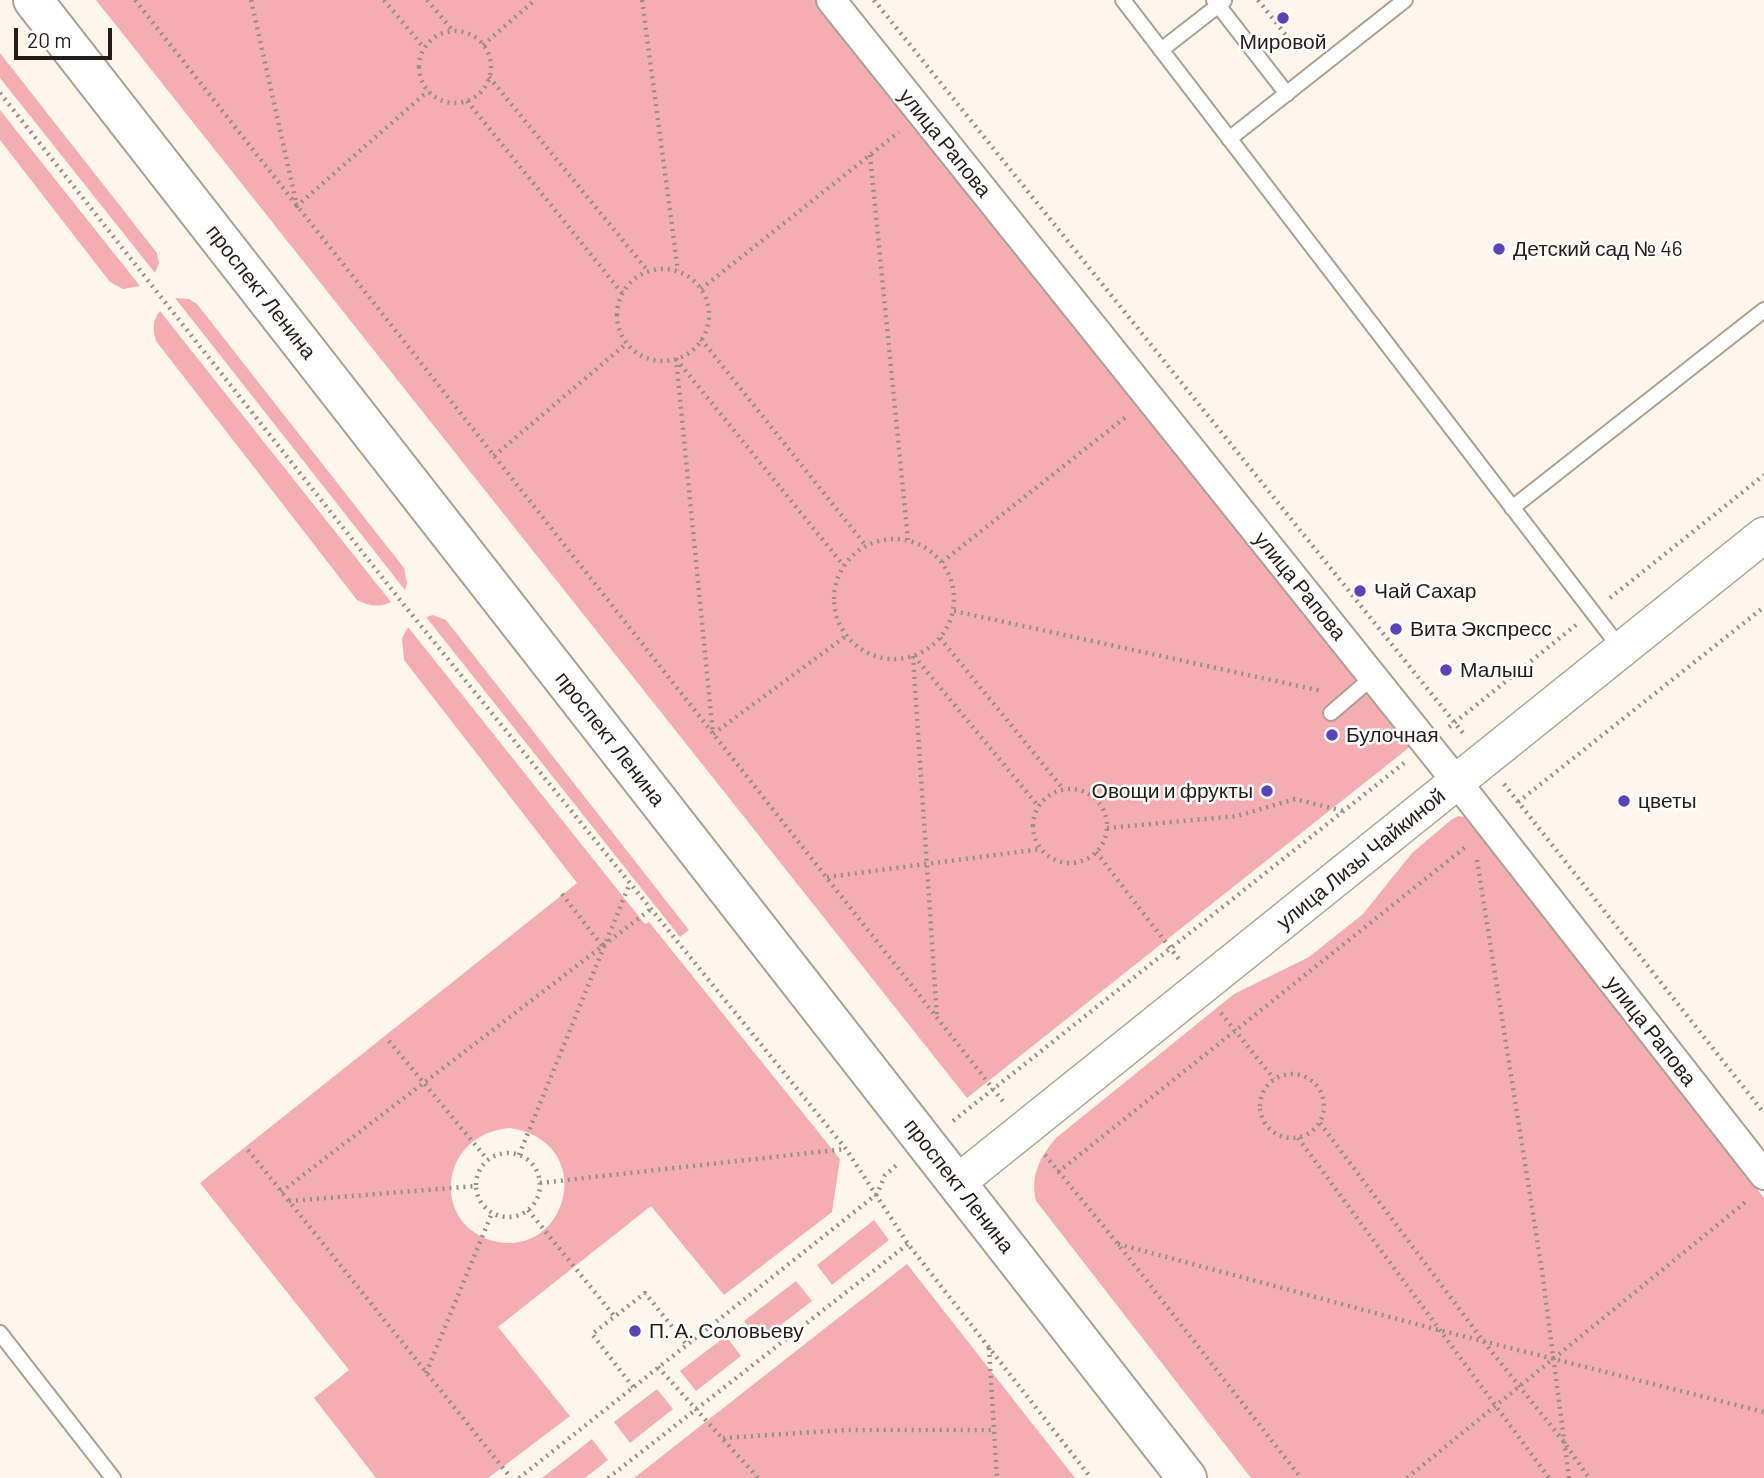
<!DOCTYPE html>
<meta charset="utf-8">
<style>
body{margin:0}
#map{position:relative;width:1764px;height:1478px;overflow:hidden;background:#fef6ed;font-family:Barlow,sans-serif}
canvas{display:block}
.scale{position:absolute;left:14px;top:28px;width:98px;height:32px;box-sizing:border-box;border:4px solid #231e19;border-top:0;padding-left:9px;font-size:21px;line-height:24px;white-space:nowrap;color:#231e19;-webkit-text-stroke:5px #fff;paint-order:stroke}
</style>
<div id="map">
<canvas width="1764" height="1478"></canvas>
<div class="scale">20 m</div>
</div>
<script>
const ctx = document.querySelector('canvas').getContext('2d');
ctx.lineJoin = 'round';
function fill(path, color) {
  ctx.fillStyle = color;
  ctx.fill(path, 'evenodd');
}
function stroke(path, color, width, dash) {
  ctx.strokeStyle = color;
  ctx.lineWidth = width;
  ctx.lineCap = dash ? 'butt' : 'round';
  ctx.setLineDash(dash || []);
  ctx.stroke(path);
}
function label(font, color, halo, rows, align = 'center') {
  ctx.font = font + ' Barlow,sans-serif';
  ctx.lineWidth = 5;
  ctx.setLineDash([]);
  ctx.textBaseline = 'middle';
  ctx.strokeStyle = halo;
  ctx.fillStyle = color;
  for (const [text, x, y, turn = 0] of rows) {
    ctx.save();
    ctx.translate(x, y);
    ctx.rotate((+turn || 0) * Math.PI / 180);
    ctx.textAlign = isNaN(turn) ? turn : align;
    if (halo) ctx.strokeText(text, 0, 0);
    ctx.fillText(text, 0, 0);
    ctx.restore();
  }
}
fill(new Path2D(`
 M 96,0 L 816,0 L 1411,746 L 967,1098 Z
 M 0,53 L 157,253 L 159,263 L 155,273 L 0,78 Z
 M 0,110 L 140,286 L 123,289 L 110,282 L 0,140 Z
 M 175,298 L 189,299 L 197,304 L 404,568 L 407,583 L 405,590 Z
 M 160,311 L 391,602 C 379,608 369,606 357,600 L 156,341 C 153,330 152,320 160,311 Z
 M 433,615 L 446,620 L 689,930 L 680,937 L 426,617 Z
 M 408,627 L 645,924 L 649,922 L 840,1159 L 832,1212 L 724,1295 L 651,1206 L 498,1327 L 570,1416 L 488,1478 L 376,1478 L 314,1398 L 349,1370 L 200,1183 L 577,883 L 404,660 L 402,638 ZM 510,1128 C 597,1141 570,1255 498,1242 C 431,1229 436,1134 510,1128 Z
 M 1458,816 L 1465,817 L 1471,822 L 1764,1198 L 1764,1478 L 1251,1478 L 1036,1201 C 1030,1175 1040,1157 1056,1138 L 1234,994 L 1309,957 L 1363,914 L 1412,853 L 1451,820 Z
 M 874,1220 L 889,1240 L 832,1285 L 817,1265 Z
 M 907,1264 L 1075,1478 L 634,1478 Z
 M 796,1281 L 812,1301 L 760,1341 L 744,1321 Z
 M 726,1336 L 741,1356 L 696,1391 L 680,1371 Z
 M 657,1389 L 673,1409 L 630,1443 L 614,1422 Z
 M 592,1439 L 608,1460 L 585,1478 L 542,1478 Z`), '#f4aeb3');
const service = new Path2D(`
 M 1123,0 L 1621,649
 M 1214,0 L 1287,94
 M 1161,50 L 1224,1
 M 1229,139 L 1405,0
 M 1512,508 L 1764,310
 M 1331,713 L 1373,677
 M 0,1333 L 113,1478`);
const minor = new Path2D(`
 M 831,0 L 1457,782 L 1764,1175`);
const tertiary = new Path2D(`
 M 957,1183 L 1764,535`);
const secondary = new Path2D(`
 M 33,0 L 1187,1478`);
stroke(service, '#ada092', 18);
stroke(minor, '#ada092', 32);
stroke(tertiary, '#ada092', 38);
stroke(secondary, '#ada092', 42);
stroke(new Path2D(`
 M 135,0 L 1005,1104
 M 251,0 L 297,206 L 428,91
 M 384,0 L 424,48
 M 427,0 L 453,31
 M 642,0 L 678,271
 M 874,0 L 1463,733
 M 1258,0 L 1301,54
 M419 67a36 36 0 1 1 72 0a36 36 0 1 1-72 0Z
 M 483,45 L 535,0
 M 489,77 L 648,271
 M 0,93 L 404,605 L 846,1149 L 908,1244 L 1091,1478
 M 467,101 L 622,293
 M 870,155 L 908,540
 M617 315a46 46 0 1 1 92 0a46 46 0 1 1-92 0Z
 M 701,289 L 899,132
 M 701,339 L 866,546
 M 676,358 L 713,734 L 846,636
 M 676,359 L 844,566
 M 494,456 L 627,343
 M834 599a60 60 0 1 1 120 0a60 60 0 1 1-120 0Z
 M 942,562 L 1127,416
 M 1610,598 L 1764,475
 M 954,611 L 1322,691
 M 940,638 L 1064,790
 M 913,656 L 937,1018
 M 914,656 L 1039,807
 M 1449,727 L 1576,625
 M 1504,784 L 1764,1113
 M1033 826a37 37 0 1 1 74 0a37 37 0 1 1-74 0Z
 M 1518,802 L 1764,607
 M 1107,828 L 1237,816 L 1295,799 L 1343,811
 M 1096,852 L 1181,962
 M 1477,860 L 1542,1271 L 1569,1478
 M 827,877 L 1041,849
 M 562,894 L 603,947
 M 1221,1013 L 1274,1079
 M 389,1041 L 487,1159
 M1260 1106a32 32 0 1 1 64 0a32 32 0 1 1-64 0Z
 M 953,1121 L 1404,763
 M 1320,1123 L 1484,1342 L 1564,1442 L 1589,1478
 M 1298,1138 L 1549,1478
 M 248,1150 L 511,1478
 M476 1185a32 32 0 1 1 64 0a32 32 0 1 1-64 0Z
 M 519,1155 L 630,883
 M 1045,1155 L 1118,1244 L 1301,1478
 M 1058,1172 L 1468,845
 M 540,1183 L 845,1149
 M 281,1192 L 651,909
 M 289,1201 L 476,1186
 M 528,1210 L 615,1317
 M 1118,1244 L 1431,1328 L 1764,1412
 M 989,1348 L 997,1478
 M 658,1367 L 758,1478
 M 426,1373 L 492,1213
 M 633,1387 L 592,1334 L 645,1293 L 687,1345
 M 723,1438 L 846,1430 L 994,1430
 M 519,1478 L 877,1194 L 885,1175 L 899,1163
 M 608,1478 L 908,1244
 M 1407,1478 L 1748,1200`), '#969089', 4.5, [2, 5]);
stroke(service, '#fff', 14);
stroke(minor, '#fff', 28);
stroke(tertiary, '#fff', 35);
stroke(secondary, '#fff', 38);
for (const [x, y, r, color] of [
 [1283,18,7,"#5942ba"],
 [1499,249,7,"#5942ba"],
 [1360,591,7,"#5942ba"],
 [1396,629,7,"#5942ba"],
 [1446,670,7,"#5942ba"],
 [1332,735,7,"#5942ba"],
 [1267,791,7,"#5942ba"],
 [1624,801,7,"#5942ba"],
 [635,1331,7,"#5942ba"]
]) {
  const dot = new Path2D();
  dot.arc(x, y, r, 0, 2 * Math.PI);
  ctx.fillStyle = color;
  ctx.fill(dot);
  stroke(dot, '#fff', 2.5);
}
label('21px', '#231e19', '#fff', [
 ["Мировой",1283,42,"center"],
 ["Детский сад № 46",1513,249],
 ["Чай Сахар",1374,591],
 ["Вита Экспресс",1410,629],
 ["Малыш",1460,670],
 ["Булочная",1346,735],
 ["Овощи и фрукты",1253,791,"right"],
 ["цветы",1638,801],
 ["П. А. Соловьеву",649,1331]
], 'left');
label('21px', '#231e19', '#fff', [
 ["улица Рапова",945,143,51],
 ["проспект Ленина",261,292,52],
 ["улица Рапова",1300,586,51],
 ["проспект Ленина",610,739,52],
 ["улица Лизы Чайкиной",1361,859,-39],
 ["улица Рапова",1651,1031,52],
 ["проспект Ленина",959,1186,52]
]);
</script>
